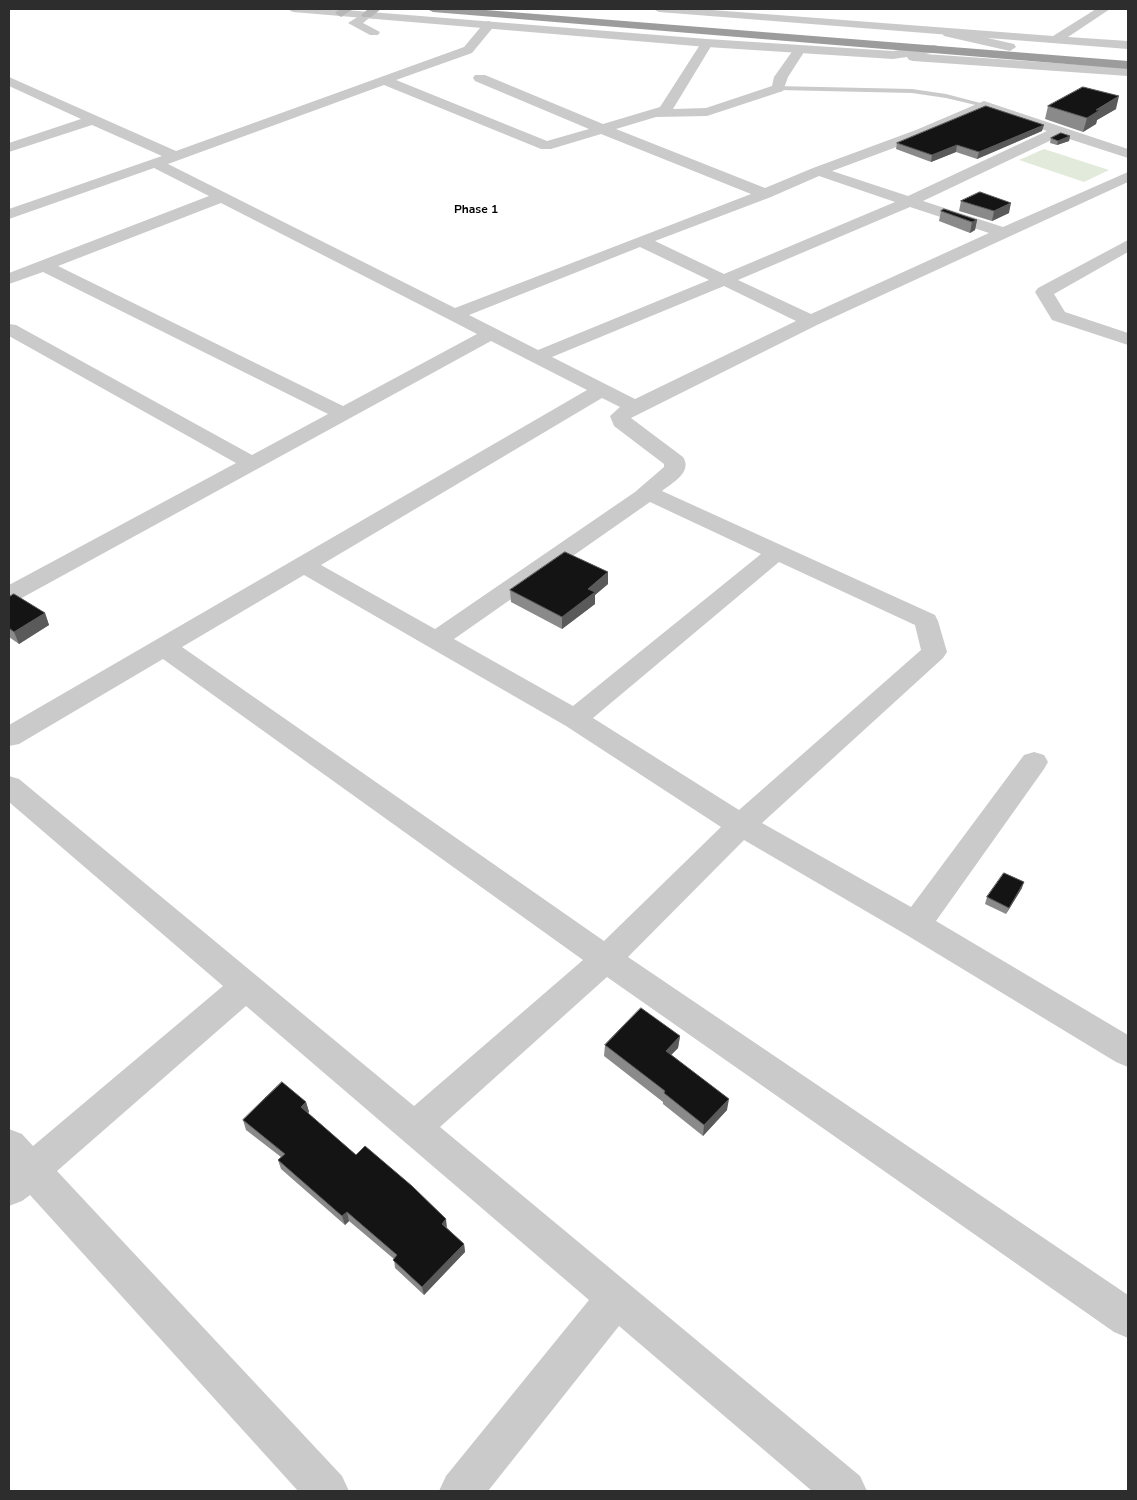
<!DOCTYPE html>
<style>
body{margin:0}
#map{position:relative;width:1137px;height:1500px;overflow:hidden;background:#fff;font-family:"Nunito Sans",sans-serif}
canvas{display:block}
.frame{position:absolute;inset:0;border:10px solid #2d2d2d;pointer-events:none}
</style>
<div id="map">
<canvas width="1137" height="1500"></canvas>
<div class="frame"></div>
</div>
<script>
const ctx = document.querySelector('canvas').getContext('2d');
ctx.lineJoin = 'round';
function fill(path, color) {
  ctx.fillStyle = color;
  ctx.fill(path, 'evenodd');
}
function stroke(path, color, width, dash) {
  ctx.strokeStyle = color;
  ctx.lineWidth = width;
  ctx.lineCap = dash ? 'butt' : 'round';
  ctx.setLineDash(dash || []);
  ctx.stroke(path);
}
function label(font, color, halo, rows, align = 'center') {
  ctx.font = font + ' "Nunito Sans",sans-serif';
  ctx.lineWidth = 5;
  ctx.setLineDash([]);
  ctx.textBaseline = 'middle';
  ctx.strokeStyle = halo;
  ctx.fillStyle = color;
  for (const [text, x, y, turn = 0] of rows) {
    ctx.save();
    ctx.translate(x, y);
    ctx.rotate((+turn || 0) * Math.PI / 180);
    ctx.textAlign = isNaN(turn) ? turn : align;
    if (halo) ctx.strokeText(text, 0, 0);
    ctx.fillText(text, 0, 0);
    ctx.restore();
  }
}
fill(new Path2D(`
 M 1044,149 L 1109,170 L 1084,182 L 1019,160 Z`), '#e2eadc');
fill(new Path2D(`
 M 775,86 L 912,89 L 946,94 L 988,105 L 984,107 L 946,98 L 912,93 L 778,90 L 774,88 Z`), '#cacaca');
fill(new Path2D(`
 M 367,11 L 373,15 L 363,23 L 380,32 L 378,35 L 370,35 L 348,23 Z
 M 489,21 L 495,25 L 472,53 L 396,80 L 547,141 L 589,129 L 475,81 L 473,78 L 475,75 L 485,75 L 603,124 L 660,107 L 703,40 L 707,39 L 713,43 L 673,109 L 706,108 L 772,86 L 774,77 L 796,46 L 804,46 L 806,49 L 788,77 L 783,91 L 707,116 L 656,117 L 616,129 L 765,188 L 813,168 L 916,130 L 984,101 L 1128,149 L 1128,158 L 1060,136 L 923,201 L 1003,227 L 1128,172 L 1128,182 L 817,325 L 631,418 L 683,457 C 693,472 672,483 662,491 L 935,615 L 938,621 L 947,652 L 943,658 L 762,823 L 911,907 L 1024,755 L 1034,752 L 1044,755 L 1048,762 L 1044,769 L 936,921 L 1128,1035 L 1128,1067 L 1116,1062 L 905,934 L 744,840 L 628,957 L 1128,1295 L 1128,1338 L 1114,1332 L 607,977 L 440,1127 L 860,1476 L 867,1491 L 812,1491 L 619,1326 L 488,1491 L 439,1491 L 446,1476 L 589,1300 L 246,1006 L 57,1171 L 342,1476 L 349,1491 L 298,1491 L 30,1195 L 22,1201 L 9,1206 L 9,1129 L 22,1134 L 33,1146 L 223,986 L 9,802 L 9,776 L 19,779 L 414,1106 L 583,960 L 163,659 L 19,744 L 9,746 L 9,725 L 587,390 L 491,341 L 18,600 L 9,602 L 9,585 L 236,463 L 9,336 L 9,324 L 16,325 L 252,455 L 328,414 L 43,272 L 9,284 L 9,273 L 209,196 L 154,168 L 9,219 L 9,209 L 162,156 L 92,125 L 9,152 L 9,143 L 81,119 L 9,86 L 9,77 L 176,151 L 464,47 L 485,22 ZM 384,85 L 541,149 L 551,149 L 601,134 L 751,194 L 455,308 L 168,164 ZM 985,110 L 1047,131 L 908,196 L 832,171 L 926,136 ZM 819,176 L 895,202 L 724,274 L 655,241 L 771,197 ZM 221,203 L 448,319 L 477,334 L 343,406 L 58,266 ZM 910,207 L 989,233 L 811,314 L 738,280 ZM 640,247 L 709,280 L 538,350 L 469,315 ZM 724,286 L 796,321 L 635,399 L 552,357 ZM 602,398 L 620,407 L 610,416 L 614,426 L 664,464 L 664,467 L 635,492 L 435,629 L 321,565 ZM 650,502 L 761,554 L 573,706 L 454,639 ZM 779,562 L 915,625 L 921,650 L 739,810 L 593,718 ZM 304,575 L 566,726 L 721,827 L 604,941 L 182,647 Z
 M 948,29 L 1014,44 L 1016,47 L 1010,51 L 944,36 L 942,33 Z
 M 1128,240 L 1128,252 L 1054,294 L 1065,312 L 1128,333 L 1128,345 L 1052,320 L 1035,292 L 1038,288 Z`), '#cacaca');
fill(new Path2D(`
 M 287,9 L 333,9 L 707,39 L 893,51 L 934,45 L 938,46 L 940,49 L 938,52 L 925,54 L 1128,68 L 1128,76 L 913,61 L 909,60 L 907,57 L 893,59 L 707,47 L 293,12 Z
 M 653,9 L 699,9 L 1053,36 L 1096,9 L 1110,9 L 1068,37 L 1128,41 L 1128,49 L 659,12 Z`), '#cacaca');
fill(new Path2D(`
 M 340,9 L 353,9 L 341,17 L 335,13 Z
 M 368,9 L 381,9 L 371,17 L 363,17 L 361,15 Z`), '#b7b7b7');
fill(new Path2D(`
 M 427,9 L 473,9 L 1128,61 L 1128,69 L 433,12 Z`), '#9c9c9c');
fill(new Path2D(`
 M 1048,106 L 1116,109 L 1097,120 L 1096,124 L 1083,132 L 1045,119 Z
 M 1042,131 L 977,159 L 956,152 L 931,162 L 896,149 L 897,143 Z
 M 1070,136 L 1069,141 L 1057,145 L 1050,143 L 1051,138 Z
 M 961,201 L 1009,213 L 992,221 L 959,211 Z
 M 941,211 L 977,220 L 975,230 L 970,233 L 939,221 Z
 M 608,584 L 595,595 L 595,604 L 562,629 L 511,602 L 510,590 Z
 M 9,597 L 45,613 L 49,625 L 19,644 L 9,637 Z
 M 1022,888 L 1006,914 L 985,904 L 987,897 Z
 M 680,1036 L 678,1048 L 671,1055 L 727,1110 L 703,1136 L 663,1104 L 663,1102 L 604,1056 L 605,1045 Z
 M 306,1102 L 309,1112 L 308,1113 L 356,1155 L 447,1228 L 464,1244 L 465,1252 L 424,1295 L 395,1268 L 394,1259 L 349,1221 L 345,1225 L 281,1169 L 278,1160 L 281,1157 L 246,1130 L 243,1120 Z`), '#8a8a8a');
fill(new Path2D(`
 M 1119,96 L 1116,109 L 1097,120 L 1096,124 L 1083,132 L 1087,118 L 1096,110 Z
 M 1044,125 L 1042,131 L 977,159 L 979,152 Z
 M 1070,136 L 1069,141 L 1057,145 L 1058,141 Z
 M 957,145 L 956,152 L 931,162 L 932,155 Z
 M 1011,203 L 1009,213 L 992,221 L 994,211 Z
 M 977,220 L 975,230 L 970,233 L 972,222 Z
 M 608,572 L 608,584 L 595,595 L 595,604 L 562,629 L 562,617 L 588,589 Z
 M 45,613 L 49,625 L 19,644 L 14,632 Z
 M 1024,882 L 1022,888 L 1006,914 L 1009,908 Z
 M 680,1036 L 678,1048 L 664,1062 L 666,1051 Z
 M 729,1099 L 727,1110 L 703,1136 L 704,1125 Z
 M 306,1102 L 309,1112 L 304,1117 L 301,1107 Z
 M 347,1212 L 349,1221 L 345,1225 L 342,1216 Z
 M 446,1219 L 447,1228 L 442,1224 Z
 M 464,1244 L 465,1252 L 424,1295 L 422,1287 Z`), '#5a5a5a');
const building = new Path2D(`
 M 1083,87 L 1119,96 L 1096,110 L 1100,110 L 1087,118 L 1048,106 Z
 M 986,106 L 1044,125 L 979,152 L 957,145 L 932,155 L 897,143 Z
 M 1061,133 L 1070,136 L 1058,141 L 1051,138 Z
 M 980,192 L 1011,203 L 994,211 L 961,201 Z
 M 944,209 L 977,220 L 972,222 L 941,211 Z
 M 565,552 L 608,572 L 588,589 L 595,592 L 562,617 L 510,590 Z
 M 14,594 L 45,613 L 14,632 L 9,628 L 9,597 Z
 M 1004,873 L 1024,882 L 1009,908 L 987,897 Z
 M 641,1008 L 680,1036 L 666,1051 L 729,1099 L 704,1125 L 664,1093 L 665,1091 L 605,1045 Z
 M 282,1082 L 306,1102 L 301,1107 L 356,1155 L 365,1146 L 412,1186 L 446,1219 L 442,1224 L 464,1244 L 422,1287 L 393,1260 L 397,1255 L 347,1212 L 342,1216 L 278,1160 L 285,1154 L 243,1120 Z`);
fill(building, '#141414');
stroke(building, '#5a5a5a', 1);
label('bold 12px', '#000', '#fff', [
 ["Phase 1",476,210]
]);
</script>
